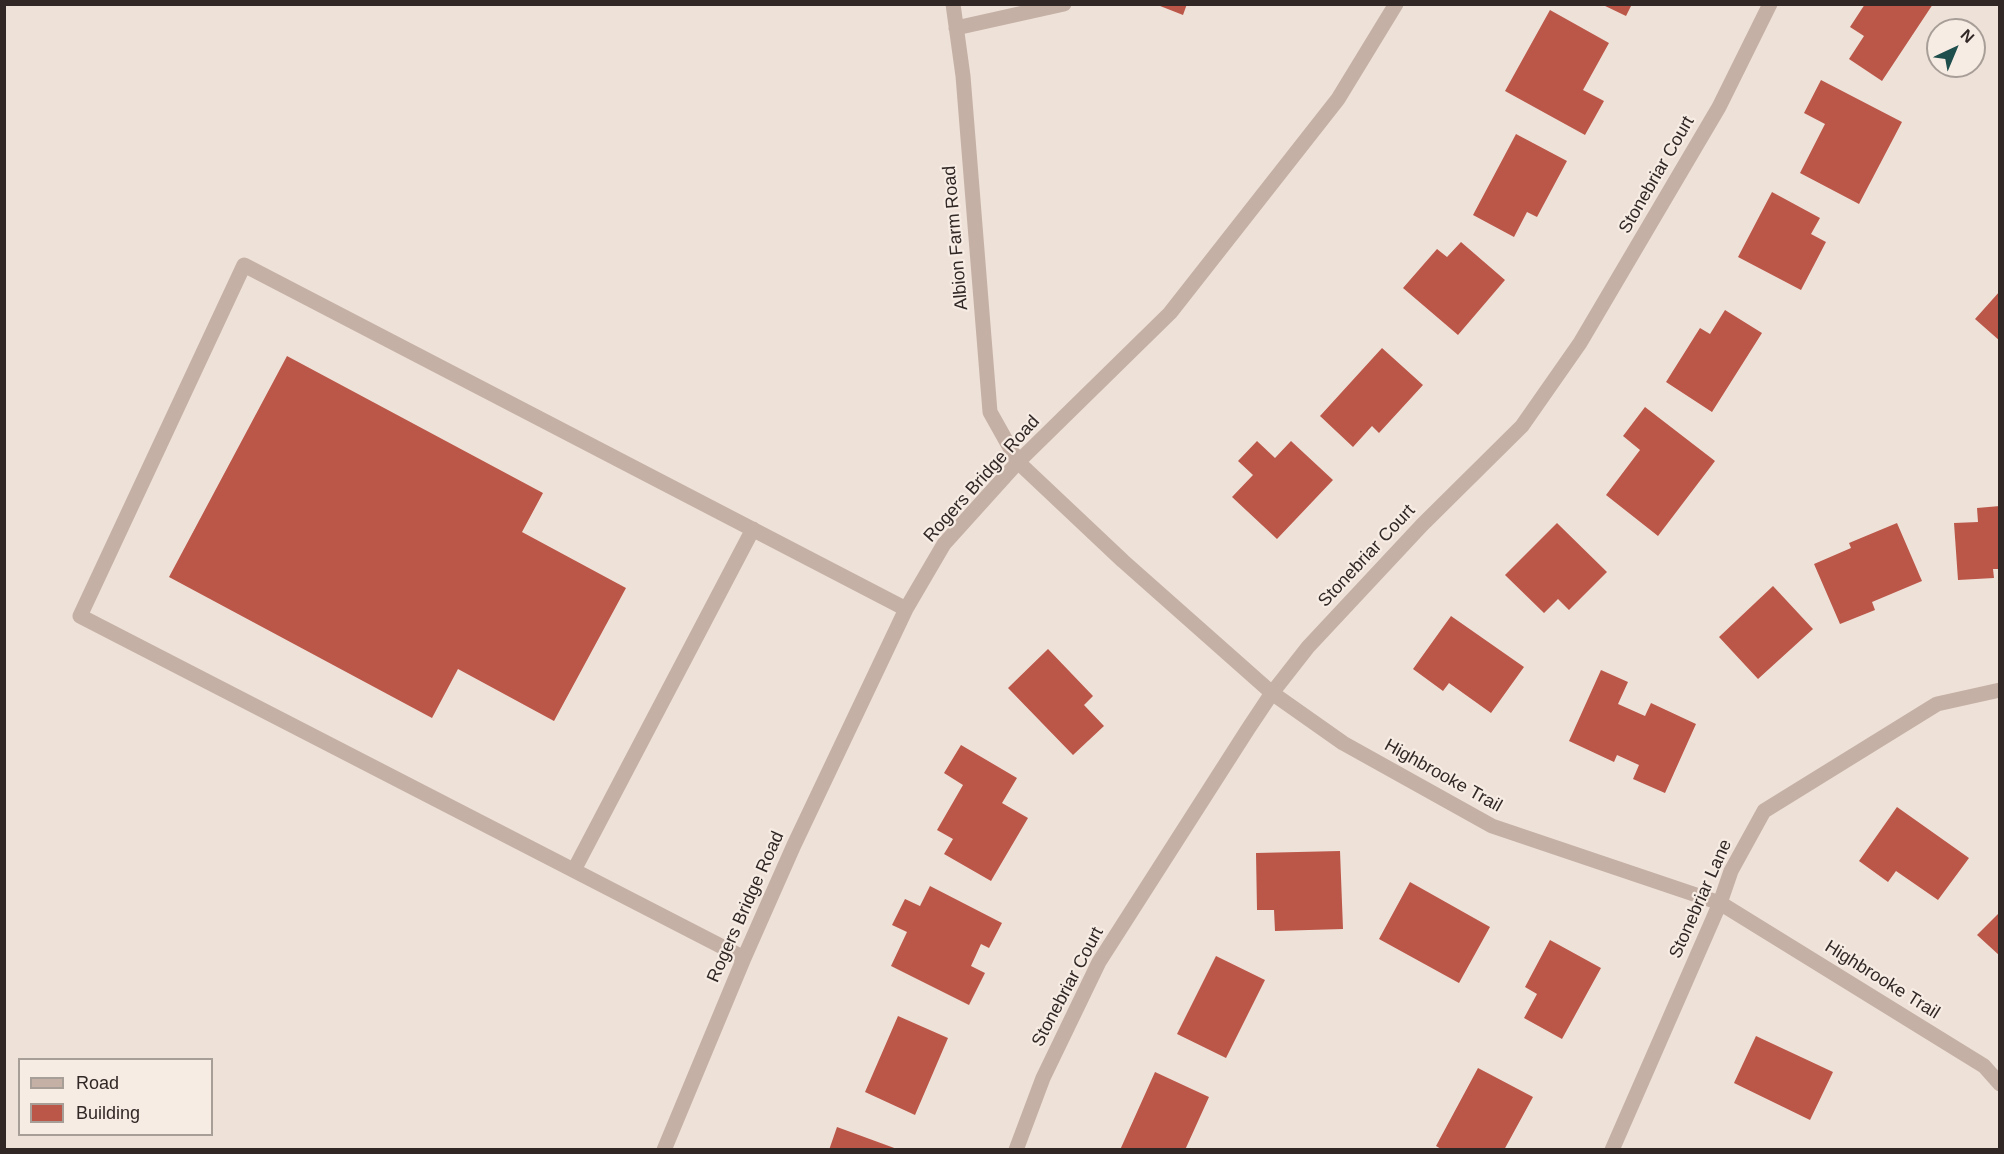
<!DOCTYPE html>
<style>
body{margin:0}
#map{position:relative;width:2004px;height:1154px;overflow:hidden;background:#eee1d8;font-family:Helvetica,sans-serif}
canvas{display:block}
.frame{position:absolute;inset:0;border:6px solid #312826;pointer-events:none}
.legend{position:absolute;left:18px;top:1058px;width:195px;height:78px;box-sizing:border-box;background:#f7ece4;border:2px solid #a89e98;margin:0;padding:8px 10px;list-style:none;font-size:18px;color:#312826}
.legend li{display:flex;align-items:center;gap:12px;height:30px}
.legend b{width:30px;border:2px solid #a89e98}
.north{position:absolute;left:1926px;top:18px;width:60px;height:60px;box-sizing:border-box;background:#f7ece4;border:2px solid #a89e98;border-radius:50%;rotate:44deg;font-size:16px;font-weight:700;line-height:24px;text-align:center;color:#312826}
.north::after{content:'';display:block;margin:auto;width:21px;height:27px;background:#1f4f4d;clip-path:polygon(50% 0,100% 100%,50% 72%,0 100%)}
</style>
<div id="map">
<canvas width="2004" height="1154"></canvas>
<div class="frame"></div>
<ul class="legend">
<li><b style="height:8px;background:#c5b0a5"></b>Road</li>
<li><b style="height:16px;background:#bb5749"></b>Building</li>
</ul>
<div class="north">N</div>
</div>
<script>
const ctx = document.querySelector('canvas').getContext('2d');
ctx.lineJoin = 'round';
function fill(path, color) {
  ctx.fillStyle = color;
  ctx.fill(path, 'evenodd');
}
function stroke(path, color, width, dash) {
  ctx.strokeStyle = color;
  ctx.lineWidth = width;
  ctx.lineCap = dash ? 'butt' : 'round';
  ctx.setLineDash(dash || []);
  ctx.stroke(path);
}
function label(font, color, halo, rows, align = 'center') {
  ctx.font = font + ' Helvetica,sans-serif';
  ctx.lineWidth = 4.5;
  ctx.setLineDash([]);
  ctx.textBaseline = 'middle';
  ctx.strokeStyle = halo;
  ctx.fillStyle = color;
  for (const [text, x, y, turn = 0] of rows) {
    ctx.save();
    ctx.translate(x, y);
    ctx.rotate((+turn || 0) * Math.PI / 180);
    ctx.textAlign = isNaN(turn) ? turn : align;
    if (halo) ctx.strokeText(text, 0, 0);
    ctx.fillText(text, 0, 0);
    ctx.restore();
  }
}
fill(new Path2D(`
 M 1155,4 L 1187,4 L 1183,15 Z
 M 1601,4 L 1632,4 L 1626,16 Z
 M 1865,4 L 1933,4 L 1882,81 L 1849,59 L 1864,36 L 1850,27 Z
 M 1550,10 L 1609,43 L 1583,90 L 1604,101 L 1585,135 L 1505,91 Z
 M 1821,80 L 1902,122 L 1859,204 L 1800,173 L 1825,124 L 1804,113 Z
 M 1516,134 L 1567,161 L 1537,217 L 1527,212 L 1514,237 L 1473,215 Z
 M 1772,192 L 1820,218 L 1811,234 L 1826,242 L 1801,290 L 1738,257 Z
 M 1461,242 L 1505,280 L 1458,335 L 1403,288 L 1437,249 L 1447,257 Z
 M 2000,291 L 2000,341 L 1975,319 Z
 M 1725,310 L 1762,333 L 1712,412 L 1666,382 L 1700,328 L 1710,334 Z
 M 1382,348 L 1423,385 L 1379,433 L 1372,426 L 1353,447 L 1320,416 Z
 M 287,356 L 543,493 L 522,532 L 626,588 L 554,721 L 458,669 L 432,718 L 169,577 Z
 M 1645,407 L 1715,461 L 1658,536 L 1606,495 L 1640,450 L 1623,436 Z
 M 1257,441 L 1275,458 L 1291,441 L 1333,480 L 1277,539 L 1232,497 L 1253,475 L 1238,461 Z
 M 2000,506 L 2000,569 L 1993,569 L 1994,578 L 1958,580 L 1954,523 L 1978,522 L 1977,508 Z
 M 1557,523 L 1607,572 L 1569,610 L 1558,599 L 1544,613 L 1505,575 Z
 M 1897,523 L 1922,581 L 1872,602 L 1875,610 L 1840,624 L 1814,564 L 1851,548 L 1849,543 Z
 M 1773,586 L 1813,629 L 1758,679 L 1719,637 Z
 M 1451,616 L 1524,667 L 1491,713 L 1449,683 L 1443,691 L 1413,669 Z
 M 1048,649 L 1093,696 L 1084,705 L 1104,726 L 1073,755 L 1008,688 Z
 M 1601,670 L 1628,682 L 1618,704 L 1645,716 L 1651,703 L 1696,724 L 1665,793 L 1633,779 L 1639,765 L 1617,755 L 1614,762 L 1569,741 Z
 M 961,745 L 1017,778 L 1002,803 L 1028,818 L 991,881 L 944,854 L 953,839 L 937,830 L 963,785 L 944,773 Z
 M 1897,807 L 1969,858 L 1938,900 L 1896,871 L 1888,882 L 1859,861 Z
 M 1340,851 L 1343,929 L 1275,931 L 1274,910 L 1257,910 L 1256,853 Z
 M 1410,882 L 1490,927 L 1459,983 L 1379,939 Z
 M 930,886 L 1002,923 L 989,948 L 981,944 L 971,966 L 985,973 L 969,1005 L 891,966 L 907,932 L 892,925 L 905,899 L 920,906 Z
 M 2000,912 L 2000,956 L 1977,935 Z
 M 1550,940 L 1601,968 L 1562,1039 L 1524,1018 L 1537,994 L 1525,987 Z
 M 1216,956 L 1265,980 L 1226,1058 L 1177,1034 Z
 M 898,1016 L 948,1038 L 915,1115 L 865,1092 Z
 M 1756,1036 L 1833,1072 L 1810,1120 L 1734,1083 Z
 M 1478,1068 L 1533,1097 L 1504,1150 L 1443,1150 L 1436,1146 Z
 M 1155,1072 L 1209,1097 L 1185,1150 L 1120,1150 Z
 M 837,1127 L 897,1149 L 897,1150 L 829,1150 Z`), '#bb5749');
stroke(new Path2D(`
 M 953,4 L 963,76 L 990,412 L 1018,462 L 1123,561 L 1272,693 L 1343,743 L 1492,826 L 1720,903 L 1984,1066 L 2000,1084
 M 956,28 L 1064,4
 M 574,870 L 753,529
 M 744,958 L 80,616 L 244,265 L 906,609
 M 664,1150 L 744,958 L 794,845 L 906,609 L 944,544 L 1018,462 L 1170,313 L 1338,99 L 1396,4
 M 1016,1150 L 1043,1078 L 1099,962 L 1248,729 L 1272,693 L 1308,647 L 1422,525 L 1522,426 L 1580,343 L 1719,107 L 1770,4
 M 1612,1150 L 1720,903 L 1731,871 L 1764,811 L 1937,704 L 2000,690`), '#c5b0a5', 15);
label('18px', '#312826', '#f7ece4', [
 ["Stonebriar Court",1657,175,-60],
 ["Albion Farm Road",956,238,-95],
 ["Rogers Bridge Road",982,479,-48],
 ["Stonebriar Court",1367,556,-47],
 ["Highbrooke Trail",1443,776,29],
 ["Stonebriar Lane",1701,899,-66],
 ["Rogers Bridge Road",746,907,-66],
 ["Highbrooke Trail",1882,980,32],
 ["Stonebriar Court",1068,987,-62]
]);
</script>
